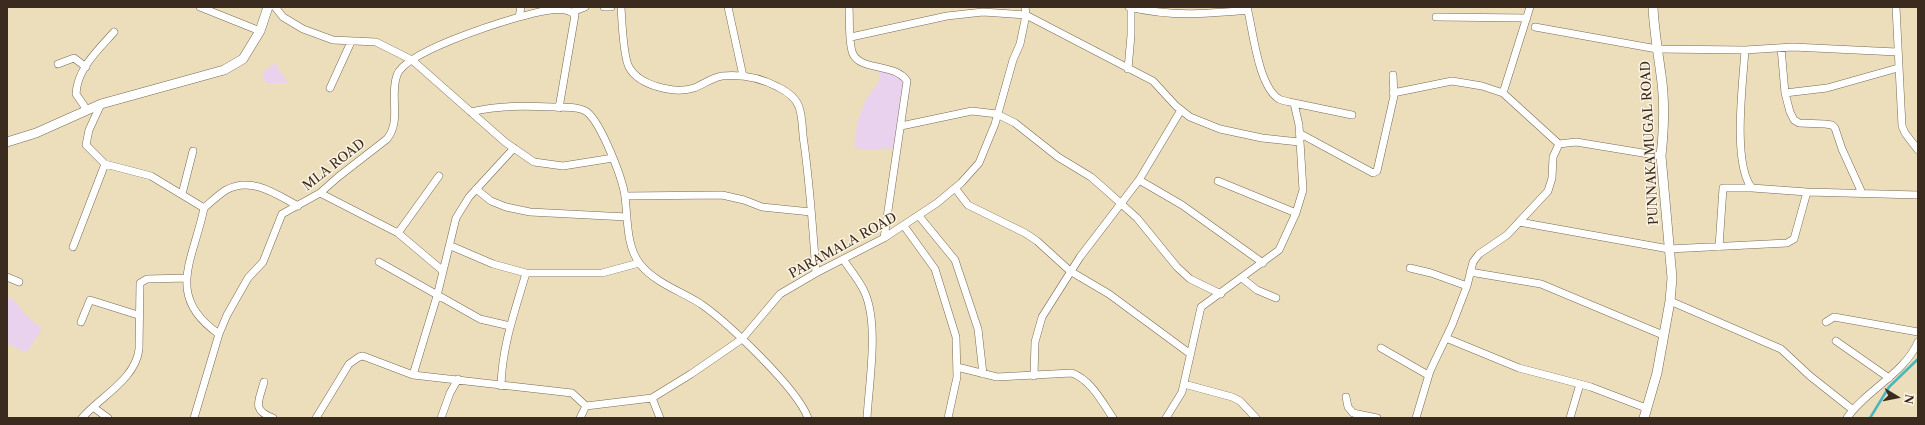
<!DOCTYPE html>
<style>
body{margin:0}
#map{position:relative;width:1925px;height:425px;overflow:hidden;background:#ecdeba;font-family:"Libre Caslon Text",serif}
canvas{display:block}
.frame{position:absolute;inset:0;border:8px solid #3b2a1e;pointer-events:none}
.north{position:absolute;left:1877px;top:377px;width:40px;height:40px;-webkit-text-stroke:3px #fcf5e5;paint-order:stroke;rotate:100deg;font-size:11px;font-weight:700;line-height:16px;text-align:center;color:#3b2a1e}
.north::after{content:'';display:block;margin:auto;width:14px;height:18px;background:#3b2a1e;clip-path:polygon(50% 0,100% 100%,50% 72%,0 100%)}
</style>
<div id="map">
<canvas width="1925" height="425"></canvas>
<div class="frame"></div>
<div class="north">N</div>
</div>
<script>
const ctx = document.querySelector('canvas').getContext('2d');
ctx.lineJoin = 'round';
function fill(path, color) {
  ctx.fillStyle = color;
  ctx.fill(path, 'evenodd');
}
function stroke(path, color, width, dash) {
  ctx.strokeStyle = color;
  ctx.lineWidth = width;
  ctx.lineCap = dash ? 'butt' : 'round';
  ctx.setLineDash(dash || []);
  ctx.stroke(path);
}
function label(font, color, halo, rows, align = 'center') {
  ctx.font = font + ' "Libre Caslon Text",serif';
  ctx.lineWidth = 3;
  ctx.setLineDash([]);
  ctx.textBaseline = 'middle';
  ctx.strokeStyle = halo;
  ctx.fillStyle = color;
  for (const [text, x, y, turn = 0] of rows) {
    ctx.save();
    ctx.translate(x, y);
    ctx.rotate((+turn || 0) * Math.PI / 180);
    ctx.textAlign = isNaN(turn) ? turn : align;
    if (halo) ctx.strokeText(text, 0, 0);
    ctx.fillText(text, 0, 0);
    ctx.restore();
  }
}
fill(new Path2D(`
 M 275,63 L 288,83 L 266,83 L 262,73 Z
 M 880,69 L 891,72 L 904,81 L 894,148 L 864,150 L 854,147 L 858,120 L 865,101 L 878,83 L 880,77 L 878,72 Z
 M 7,298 L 13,299 L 26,315 L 42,329 L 26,353 L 7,343 Z`), '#e8d2ee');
stroke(new Path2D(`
 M 1870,418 L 1889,387 L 1918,359`), '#47b6bf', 2.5);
const minor = new Path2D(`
 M 200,7 L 260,31
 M 275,7 L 283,17 L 303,29 L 333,40 L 376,42 L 412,60 L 505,142 L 534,162 L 563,166 L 613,158
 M 604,7 L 611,7
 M 621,7 C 622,21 623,56 629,67 C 639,86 675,94 694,88 C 704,84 711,78 722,76 C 741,74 761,78 778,87 C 786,91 796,98 799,107 C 803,118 802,132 804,143 C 810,186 813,230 816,273
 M 728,7 L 743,76
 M 849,7 C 850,19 848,43 853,54 C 861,71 895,63 907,81 L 884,238
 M 1129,7 C 1172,17 1205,14 1248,10
 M 1896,7 L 1902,126 L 1905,133 L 1918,150
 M 572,12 L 585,7
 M 519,17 C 532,14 564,3 575,15 L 559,108
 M 1436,17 L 1527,18
 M 1535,27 L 1657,49 L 1745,50 L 1793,47 L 1897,52
 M 851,37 L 947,16 L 983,12 L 1026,15 L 1153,81 L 1176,106 L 1190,117 L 1220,129 L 1262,138 L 1299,142
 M 1781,48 L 1785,93 L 1790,112 L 1794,120 L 1799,123 L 1825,124 L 1832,125 L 1835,128 L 1842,149 L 1862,193
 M 1745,50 C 1743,82 1732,164 1752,188 L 1807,192 L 1918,195
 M 58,64 L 74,58 L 86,67
 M 1128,69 L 1131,35 L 1131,7
 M 330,88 L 351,42
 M 1393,93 L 1452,81 L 1482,86 L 1503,93 L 1559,144
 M 1503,93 L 1530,7
 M 1785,93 L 1827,88 L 1898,68
 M 1294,103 L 1352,115
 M 101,104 L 89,130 L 86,145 L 105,164 L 151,176 L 204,208 C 194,259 164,296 219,334
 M 87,110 L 76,94 C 77,69 98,50 114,32
 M 471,112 C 501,105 525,106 555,107 C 565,108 579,106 587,112 C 601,123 623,179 625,197 C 628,219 626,246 640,264 C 655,283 681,291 701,304 C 728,323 797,388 808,418
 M 901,126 L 972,111 L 997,114 L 1015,123 L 1058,157 L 1091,177 L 1107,191 L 1137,218 L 1177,267 L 1190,279 L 1221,294
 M 1299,133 L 1373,173 L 1377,171 L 1394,96 L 1393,75
 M 1139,180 L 1182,205 L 1263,263
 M 1218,181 L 1296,213
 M 955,188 L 968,205 L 1025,233 L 1037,241 L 1070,271 L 1109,294 L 1189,353
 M 476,189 L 491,201 L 506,207 L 530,212 L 627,217
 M 320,193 L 398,233 L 443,271
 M 182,194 L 193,151
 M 625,196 L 722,195 L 744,200 L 762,207 L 811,212
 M 204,208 C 211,202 218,195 226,190 C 251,176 276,194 298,206
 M 919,216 L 955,260 L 978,329 L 983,374
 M 1519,222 L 1669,249 L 1787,243 L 1794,239 L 1807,192
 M 904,226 L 935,269 L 956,337 L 957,377 L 948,418
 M 398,233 L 439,176
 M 451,246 L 493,264 L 526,273 L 602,273 L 639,263
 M 73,247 L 105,164
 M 1719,247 L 1723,188 L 1752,188
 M 843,259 C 850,270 860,281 865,293 C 879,326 869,382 867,418
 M 379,262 L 480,319 L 510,326
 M 1410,268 L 1431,273 L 1467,286
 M 1470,272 L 1541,284 L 1663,335
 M 7,277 L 19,282
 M 1242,278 L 1257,290 L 1276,298
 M 1670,301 L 1781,349 L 1810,376 L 1853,410
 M 81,322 L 90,300 L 138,315
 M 1826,322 L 1834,317 L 1918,332
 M 1446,338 L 1519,368 L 1580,384 L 1570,418
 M 1836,341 L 1889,378
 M 1381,348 L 1428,375
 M 957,367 L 997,377 L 1072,373 C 1091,380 1102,402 1113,418
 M 413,375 L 437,296 L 456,218 L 469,197 L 514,148
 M 1034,376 L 1035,342 L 1042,317 L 1080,257 L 1139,180 L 1181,110
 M 264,382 C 259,401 251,410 273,418
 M 1184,384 L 1232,397 L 1240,401 L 1256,418
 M 1580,384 L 1591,387 L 1646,408
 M 501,386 C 502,346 515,311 526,273
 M 1346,397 L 1348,407 L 1353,413 L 1377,418
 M 652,398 L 660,418
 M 93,407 L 108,418
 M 82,418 C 100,397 136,379 139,349 L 140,283 L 147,279 L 187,278
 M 194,418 L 219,334 L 227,315 L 248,278 L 263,262 L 282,214 L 320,193 L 338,177 L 387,139 C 402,120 389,96 397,75 C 405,52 495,24 519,17 L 521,7
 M 316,418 L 349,364 L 359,357 L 363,356 L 413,375 L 572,393 L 586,406
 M 441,418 L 450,393 L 458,379
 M 580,418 L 586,406 L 652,398 L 691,374 L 742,339 L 780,294 L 816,273 L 884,238 L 937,203 L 961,183 L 979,163 L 995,124 L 1013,60 L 1020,44 L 1026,15 L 1025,7
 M 1166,418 L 1182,392 L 1201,307 L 1279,250 L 1296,213 L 1303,190 L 1299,125 L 1294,103 C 1290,102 1283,101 1279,99 C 1258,86 1253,30 1247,7
 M 1416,418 L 1430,371 L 1452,325 L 1467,286 L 1473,262 L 1479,254 L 1507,235 L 1548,191 L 1552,178 L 1553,157 L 1559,144 L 1576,142 L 1661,156
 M 1847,418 C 1866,390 1904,374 1918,342`);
const tertiary = new Path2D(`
 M 7,142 L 36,133 L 101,104 L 224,70 L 243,59 L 260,31 L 268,7
 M 1644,418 L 1657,373 L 1670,301 L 1672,278 L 1661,156 C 1664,129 1665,101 1661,75 C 1658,52 1654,30 1653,7`);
stroke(minor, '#796955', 8);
stroke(tertiary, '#796955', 10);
stroke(minor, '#fff', 7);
stroke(tertiary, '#fff', 9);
label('13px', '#3b2a1e', '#fcf5e5', [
 ["PUNNAKAMUGAL ROAD",1650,143,-93],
 ["MLA ROAD",334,165,-38],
 ["PARAMALA ROAD",843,246,-29]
]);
</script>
